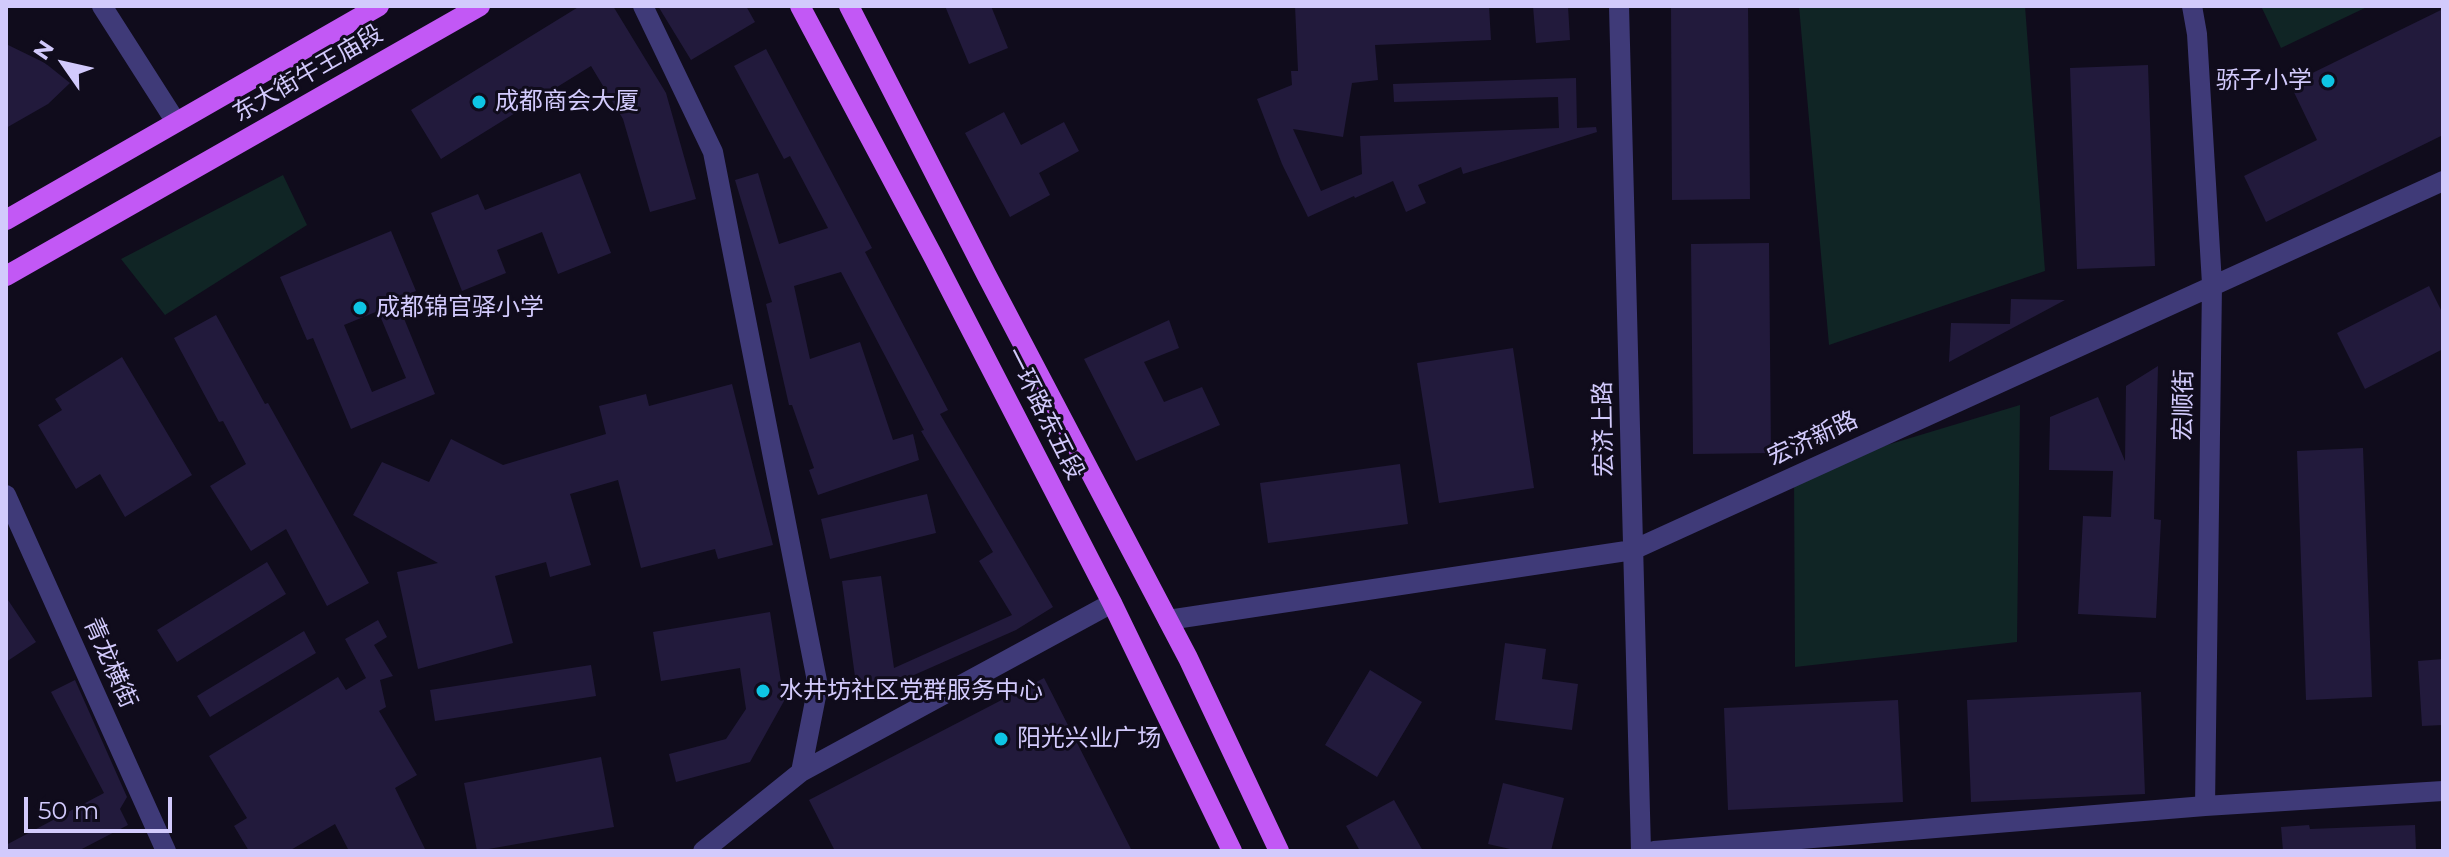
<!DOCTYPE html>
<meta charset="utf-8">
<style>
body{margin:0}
#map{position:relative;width:2449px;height:857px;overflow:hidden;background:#100c1c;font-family:Montserrat,sans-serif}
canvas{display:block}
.frame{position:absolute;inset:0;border:8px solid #d2cafc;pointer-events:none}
.north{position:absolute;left:24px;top:24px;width:80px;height:80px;-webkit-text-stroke:6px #100c1c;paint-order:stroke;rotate:304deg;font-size:22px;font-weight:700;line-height:32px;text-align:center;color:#d2cafc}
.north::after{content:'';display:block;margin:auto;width:28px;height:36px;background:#d2cafc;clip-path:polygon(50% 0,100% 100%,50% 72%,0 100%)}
.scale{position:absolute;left:24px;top:797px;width:148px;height:36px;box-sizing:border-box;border:4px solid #d2cafc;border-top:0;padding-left:10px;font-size:24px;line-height:28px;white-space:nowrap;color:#d2cafc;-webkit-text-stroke:6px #100c1c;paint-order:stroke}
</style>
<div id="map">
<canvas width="2449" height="857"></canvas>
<div class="frame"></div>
<div class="north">N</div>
<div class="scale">50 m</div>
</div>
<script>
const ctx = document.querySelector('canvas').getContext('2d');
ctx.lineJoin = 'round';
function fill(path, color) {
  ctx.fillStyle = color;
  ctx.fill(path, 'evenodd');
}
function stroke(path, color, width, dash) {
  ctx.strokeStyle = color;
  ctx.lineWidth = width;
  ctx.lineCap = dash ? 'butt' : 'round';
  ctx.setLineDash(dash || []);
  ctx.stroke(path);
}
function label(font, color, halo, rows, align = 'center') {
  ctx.font = font + ' Montserrat,"Noto Sans SC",sans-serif';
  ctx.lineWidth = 6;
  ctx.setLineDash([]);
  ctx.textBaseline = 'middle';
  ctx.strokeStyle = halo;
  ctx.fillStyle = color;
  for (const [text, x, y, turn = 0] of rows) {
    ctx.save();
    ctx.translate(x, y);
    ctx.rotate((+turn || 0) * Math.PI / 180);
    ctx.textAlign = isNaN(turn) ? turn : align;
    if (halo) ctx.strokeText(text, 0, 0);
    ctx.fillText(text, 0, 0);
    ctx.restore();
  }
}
fill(new Path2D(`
 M 1799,6 L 2025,6 L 2045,271 L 1829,345 Z
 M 2261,6 L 2369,6 L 2281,48 Z
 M 283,175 L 307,225 L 165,315 L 121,259 Z
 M 2020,405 L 2017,642 L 1795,667 L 1794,473 Z`), '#102525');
fill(new Path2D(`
 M 580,6 L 613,6 L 666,93 L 696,199 L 650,212 L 623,119 L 591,66 L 441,159 L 411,110 Z
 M 658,6 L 746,6 L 755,22 L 691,60 Z
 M 945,6 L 991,6 L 1008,48 L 969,64 Z
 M 1295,6 L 1489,6 L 1491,40 L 1375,45 L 1378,80 L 1352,83 L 1343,137 L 1293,129 L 1321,191 L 1362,174 L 1360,136 L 1559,128 L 1558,97 L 1394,102 L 1393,84 L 1576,78 L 1577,128 L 1596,127 L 1597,132 L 1463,174 L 1461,167 L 1418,185 L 1426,203 L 1406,212 L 1393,181 L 1355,198 L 1354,196 L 1308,217 L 1282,164 L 1257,99 L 1292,85 L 1291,71 L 1298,71 Z
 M 1533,6 L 1568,6 L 1570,40 L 1536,43 Z
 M 1671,6 L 1748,6 L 1750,199 L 1672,200 Z
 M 2443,9 L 2443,135 L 2266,222 L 2244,176 L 2317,140 L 2290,84 Z
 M 6,44 L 45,63 L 70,83 L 48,104 L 6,128 Z
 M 766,49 L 872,248 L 865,252 L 948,410 L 940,414 L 1053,607 L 1016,630 L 914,675 L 856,684 L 842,581 L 881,576 L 894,668 L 1012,615 L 979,561 L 993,552 L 921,431 L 924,430 L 841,272 L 794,286 L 810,359 L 860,342 L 893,440 L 913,434 L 919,460 L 818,495 L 809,470 L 814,468 L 792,405 L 789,405 L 766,304 L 772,302 L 735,180 L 758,173 L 779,244 L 828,228 L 790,156 L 784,159 L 734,66 Z
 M 2148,65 L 2155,266 L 2077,269 L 2070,68 Z
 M 1004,112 L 1021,145 L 1064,122 L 1079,151 L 1039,173 L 1050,195 L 1010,217 L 965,133 Z
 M 580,173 L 611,253 L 558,274 L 542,232 L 497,250 L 506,273 L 462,291 L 431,213 L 478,194 L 485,210 Z
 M 391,231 L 416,291 L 396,299 L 435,394 L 351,429 L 313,338 L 307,340 L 280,277 ZM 378,311 L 406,378 L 372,392 L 344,325 Z
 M 1769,243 L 1771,453 L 1693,454 L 1691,244 Z
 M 2429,286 L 2443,314 L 2443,349 L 2365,389 L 2337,333 Z
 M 2011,299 L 2065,300 L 1949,362 L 1951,323 L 2010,324 Z
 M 216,315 L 265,404 L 268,403 L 369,583 L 327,606 L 286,529 L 251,551 L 210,486 L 246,464 L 223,421 L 219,422 L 174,338 Z
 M 1169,320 L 1179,348 L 1144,362 L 1164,402 L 1202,387 L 1220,425 L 1136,461 L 1084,359 Z
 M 1513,348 L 1534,488 L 1439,503 L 1417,363 Z
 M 122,357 L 192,475 L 125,517 L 100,474 L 76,489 L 38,425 L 62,410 L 55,399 Z
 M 2158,366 L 2154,519 L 2161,520 L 2156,618 L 2078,614 L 2083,516 L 2111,517 L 2113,471 L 2049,470 L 2050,417 L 2098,397 L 2125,461 L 2126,386 Z
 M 732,384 L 773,545 L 718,559 L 715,549 L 641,568 L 618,480 L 570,494 L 591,565 L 550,577 L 546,562 L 495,576 L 513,643 L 418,669 L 397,572 L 438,563 L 353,515 L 382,462 L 429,482 L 451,439 L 503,465 L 606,434 L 599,406 L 646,394 L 649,406 Z
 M 2363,448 L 2372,697 L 2306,700 L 2297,451 Z
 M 1400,464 L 1408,524 L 1268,543 L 1260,483 Z
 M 927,494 L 936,533 L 830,559 L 821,519 Z
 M 267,562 L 286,594 L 177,662 L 157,630 Z
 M 6,597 L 36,642 L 6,662 Z
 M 770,612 L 784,701 L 750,762 L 676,782 L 669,754 L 726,739 L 746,709 L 740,668 L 661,681 L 653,632 Z
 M 378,620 L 387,637 L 374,645 L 393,676 L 380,680 L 386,707 L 379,711 L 417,775 L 395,788 L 426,851 L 349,851 L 335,824 L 289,851 L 249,851 L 234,826 L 247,818 L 209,756 L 338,677 L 346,690 L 366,678 L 345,639 Z
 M 304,631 L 316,653 L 210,717 L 197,696 Z
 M 1505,643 L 1546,649 L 1542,679 L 1578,684 L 1572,730 L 1495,720 Z
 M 2443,659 L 2443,725 L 2422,726 L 2418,661 Z
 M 591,665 L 596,696 L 435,721 L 430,690 Z
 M 1370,670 L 1422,702 L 1377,777 L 1325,745 Z
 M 1044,678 L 1132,851 L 835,851 L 809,800 Z
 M 75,680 L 127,797 L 120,809 L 128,825 L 78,851 L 6,851 L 6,845 L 104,793 L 51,692 Z
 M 2141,692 L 2145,794 L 1971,802 L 1967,700 Z
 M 1898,700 L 1903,802 L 1728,810 L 1724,708 Z
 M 601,757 L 614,827 L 477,851 L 464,783 Z
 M 1503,783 L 1564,798 L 1551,851 L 1519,851 L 1488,844 Z
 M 1394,800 L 1423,851 L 1360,851 L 1346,826 Z
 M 2309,825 L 2310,829 L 2415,825 L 2416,850 L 2283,851 L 2281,827 Z`), '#221a3c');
stroke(new Path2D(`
 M 102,6 L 176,122
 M 643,6 L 713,152 L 818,686 L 801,772
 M 1619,6 L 1641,851
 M 2192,6 L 2197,34 L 2212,284 L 2205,806
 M 6,495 L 166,851
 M 1168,620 L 1633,550 L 2443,181
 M 703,851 L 801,772 L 1112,603
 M 1654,851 L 2205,806 L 2443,791`), '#3f3a78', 20);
stroke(new Path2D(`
 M 800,6 L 934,258 L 1112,603 L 1232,851
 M 849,6 L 986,274 L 1188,658 L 1279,851
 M 6,220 L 379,6
 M 6,276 L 480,6`), '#c258f5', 20);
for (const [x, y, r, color] of [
 [2328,81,8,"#0ec5e4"],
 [479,102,8,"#0ec5e4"],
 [360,308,8,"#0ec5e4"],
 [763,691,8,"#0ec5e4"],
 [1001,739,8,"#0ec5e4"]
]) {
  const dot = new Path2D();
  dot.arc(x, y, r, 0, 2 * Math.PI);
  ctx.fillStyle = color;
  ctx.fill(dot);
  stroke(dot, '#100c1c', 3);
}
label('24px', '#d2cafc', '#100c1c', [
 ["东大街牛王庙段",308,74,-30],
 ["宏顺街",2184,405,-89],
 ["一环路东五段",1044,414,63],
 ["宏济上路",1604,429,-91],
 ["宏济新路",1813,439,-25],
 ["青龙横街",110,663,66]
]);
label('24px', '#d2cafc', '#100c1c', [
 ["骄子小学",2312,81,"right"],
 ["成都商会大厦",495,102],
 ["成都锦官驿小学",376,308],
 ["水井坊社区党群服务中心",779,691],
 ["阳光兴业广场",1017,739]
], 'left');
</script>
